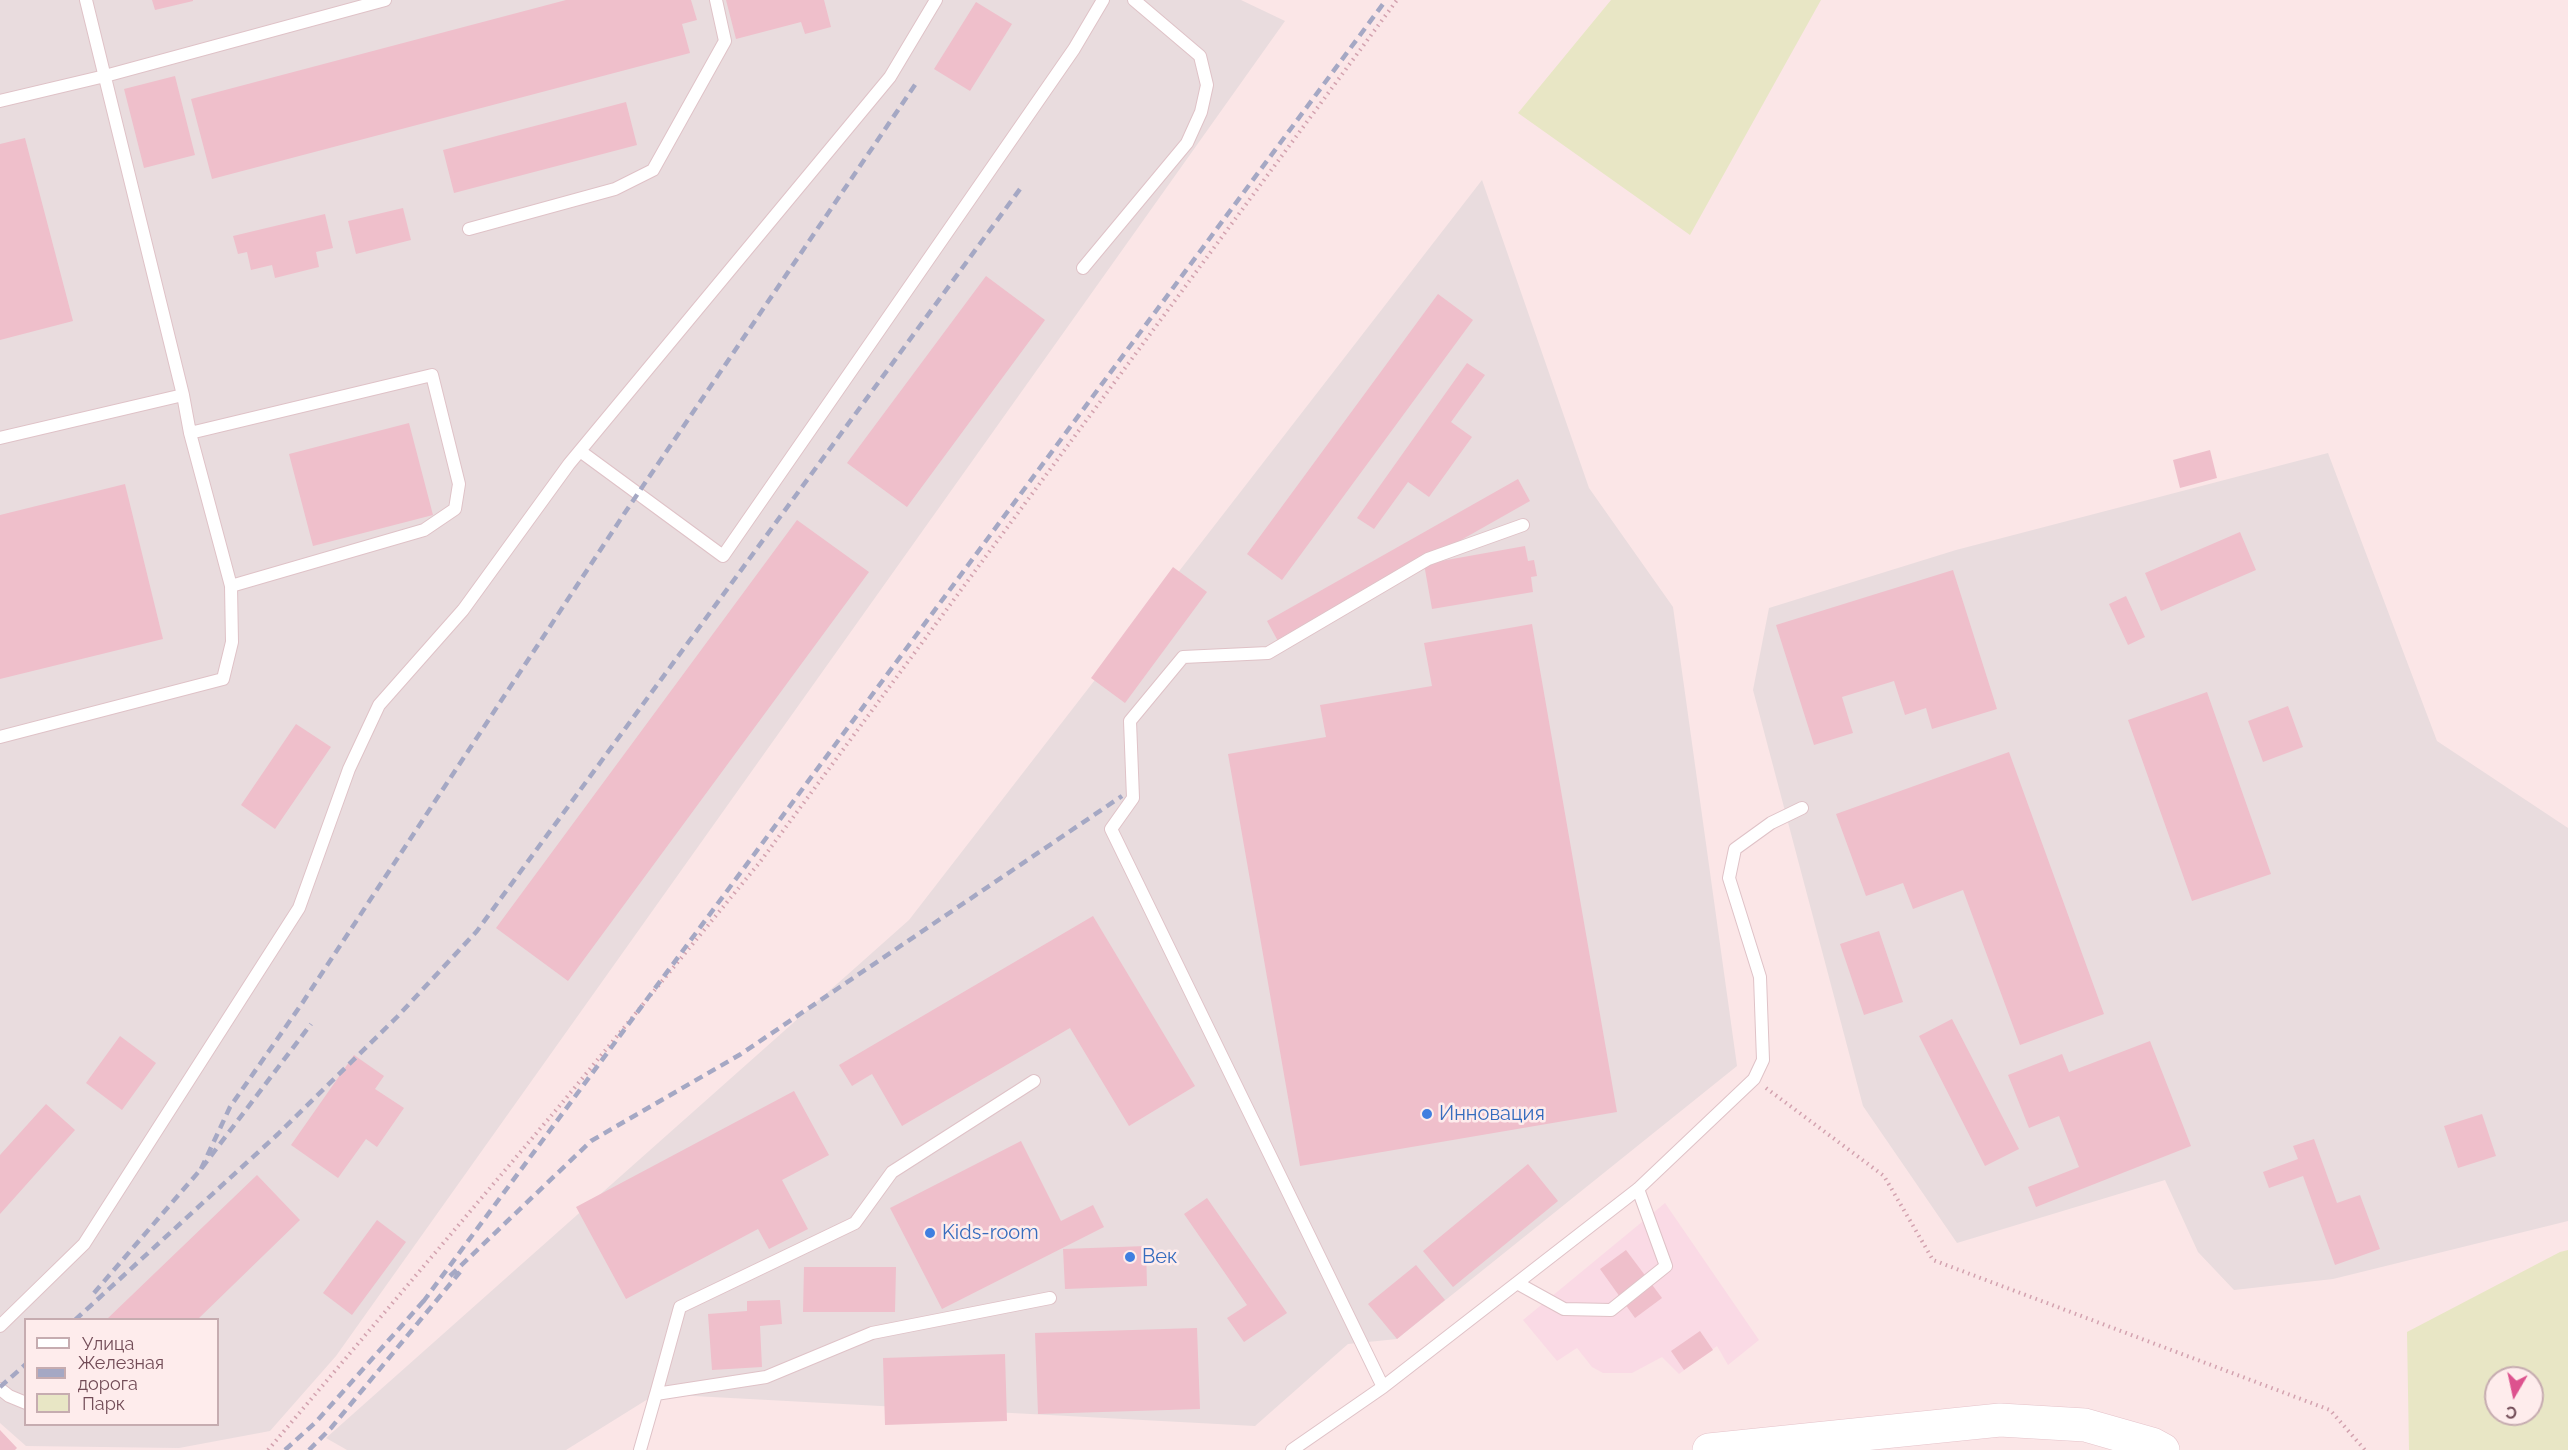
<!DOCTYPE html>
<meta charset="utf-8">
<style>
body{margin:0}
#map{position:relative;width:2568px;height:1450px;overflow:hidden;background:#fbe6e7;font-family:Raleway,sans-serif}
canvas{display:block}
.legend{position:absolute;left:24px;top:1318px;width:195px;height:108px;box-sizing:border-box;background:#feecec;border:2px solid #c6acb0;margin:0;padding:8px 10px;list-style:none;font-size:18px;color:#724c57}
.legend li{display:flex;align-items:center;gap:12px;height:30px}
.legend b{width:30px;border:2px solid #c6acb0}
.north{position:absolute;left:2484px;top:1366px;width:60px;height:60px;box-sizing:border-box;background:#feecec;border:2px solid #c6acb0;border-radius:50%;rotate:189deg;font-size:16px;font-weight:700;line-height:24px;text-align:center;color:#724c57}
.north::after{content:'';display:block;margin:auto;width:21px;height:27px;background:#dd528e;clip-path:polygon(50% 0,100% 100%,50% 72%,0 100%)}
</style>
<div id="map">
<canvas width="2568" height="1450"></canvas>
<ul class="legend">
<li><b style="height:8px;background:#fff"></b>Улица</li>
<li><b style="height:8px;background:#a5a8c4"></b>Железная дорога</li>
<li><b style="height:16px;background:#e8e6c5"></b>Парк</li>
</ul>
<div class="north">С</div>
</div>
<script>
const ctx = document.querySelector('canvas').getContext('2d');
ctx.lineJoin = 'round';
function fill(path, color) {
  ctx.fillStyle = color;
  ctx.fill(path, 'evenodd');
}
function stroke(path, color, width, dash) {
  ctx.strokeStyle = color;
  ctx.lineWidth = width;
  ctx.lineCap = dash ? 'butt' : 'round';
  ctx.setLineDash(dash || []);
  ctx.stroke(path);
}
function label(font, color, halo, rows, align = 'center') {
  ctx.font = font + ' Raleway,sans-serif';
  ctx.lineWidth = 5;
  ctx.setLineDash([]);
  ctx.textBaseline = 'middle';
  ctx.strokeStyle = halo;
  ctx.fillStyle = color;
  for (const [text, x, y, turn = 0] of rows) {
    ctx.save();
    ctx.translate(x, y);
    ctx.rotate((+turn || 0) * Math.PI / 180);
    ctx.textAlign = isNaN(turn) ? turn : align;
    if (halo) ctx.strokeText(text, 0, 0);
    ctx.fillText(text, 0, 0);
    ctx.restore();
  }
}
fill(new Path2D(`
 M 1665,1203 L 1759,1340 L 1728,1365 L 1717,1346 L 1679,1374 L 1662,1357 L 1632,1373 L 1603,1373 L 1592,1367 L 1577,1348 L 1557,1361 L 1523,1320 Z`), '#fadae5');
fill(new Path2D(`
 M 0,0 L 1241,0 L 1285,21 L 336,1356 L 270,1431 L 179,1448 L 26,1446 L 0,1423 ZM 26,1320 L 218,1320 L 218,1424 L 26,1424 Z
 M 1482,180 L 1589,488 L 1673,607 L 1737,1066 L 1397,1339 L 1348,1344 L 1255,1426 L 656,1394 L 566,1450 L 347,1450 L 326,1438 L 909,920 Z
 M 2328,453 L 2437,741 L 2568,828 L 2568,1221 L 2333,1279 L 2234,1290 L 2198,1252 L 2165,1180 L 1957,1243 L 1863,1106 L 1753,690 L 1769,608 L 1956,550 Z`), '#e9dcde');
fill(new Path2D(`
 M 1611,0 L 1821,0 L 1690,235 L 1518,113 Z
 M 2568,1250 L 2568,1450 L 2409,1450 L 2407,1332 L 2560,1252 ZM 2496,1378 L 2532,1378 L 2532,1414 L 2496,1414 Z`), '#e8e6c5');
fill(new Path2D(`
 M 152,0 L 193,0 L 193,1 L 155,10 Z
 M 566,0 L 691,0 L 697,20 L 682,24 L 690,53 L 212,179 L 191,99 Z
 M 726,0 L 824,0 L 831,27 L 805,34 L 801,22 L 736,39 Z
 M 976,2 L 1012,24 L 970,91 L 934,69 Z
 M 175,76 L 195,155 L 144,168 L 124,89 Z
 M 626,102 L 637,145 L 454,193 L 443,150 Z
 M 25,138 L 73,321 L 0,340 L 0,144 Z
 M 403,208 L 411,240 L 356,254 L 348,221 Z
 M 325,214 L 333,248 L 316,252 L 319,267 L 275,278 L 272,265 L 251,270 L 247,252 L 238,254 L 233,236 Z
 M 986,276 L 1045,320 L 907,507 L 847,463 Z
 M 1438,294 L 1473,320 L 1282,580 L 1247,554 Z
 M 1467,363 L 1485,375 L 1451,422 L 1472,437 L 1429,497 L 1408,482 L 1374,529 L 1357,518 Z
 M 409,423 L 433,515 L 313,546 L 289,454 Z
 M 2210,450 L 2217,478 L 2180,488 L 2173,460 Z
 M 1518,479 L 1530,501 L 1279,643 L 1267,621 Z
 M 125,484 L 163,639 L 0,679 L 0,515 Z
 M 797,520 L 869,572 L 568,981 L 496,928 Z
 M 2240,532 L 2256,570 L 2161,611 L 2145,573 Z
 M 1525,546 L 1528,561 L 1534,560 L 1537,576 L 1531,577 L 1533,592 L 1432,609 L 1424,564 Z
 M 1173,567 L 1207,592 L 1125,703 L 1091,678 Z
 M 1953,570 L 1997,709 L 1932,729 L 1926,708 L 1905,715 L 1894,681 L 1842,697 L 1853,733 L 1814,745 L 1776,625 Z
 M 2126,596 L 2145,637 L 2128,645 L 2109,604 Z
 M 1532,624 L 1617,1112 L 1300,1166 L 1228,754 L 1326,737 L 1320,705 L 1432,686 L 1424,643 Z
 M 2207,692 L 2271,874 L 2192,901 L 2128,720 Z
 M 2288,706 L 2303,747 L 2263,762 L 2248,721 Z
 M 296,724 L 331,747 L 275,829 L 241,805 Z
 M 2009,752 L 2104,1014 L 2020,1045 L 1963,890 L 1913,909 L 1903,883 L 1866,896 L 1836,814 Z
 M 1093,916 L 1195,1086 L 1129,1126 L 1070,1028 L 902,1126 L 872,1074 L 852,1086 L 839,1065 Z
 M 1879,931 L 1903,1002 L 1864,1015 L 1840,944 Z
 M 1952,1019 L 2019,1149 L 1985,1166 L 1919,1036 Z
 M 120,1036 L 156,1063 L 122,1110 L 86,1083 Z
 M 2150,1041 L 2191,1146 L 2036,1207 L 2028,1187 L 2079,1167 L 2059,1116 L 2029,1128 L 2008,1075 L 2062,1054 L 2069,1072 Z
 M 354,1055 L 384,1076 L 375,1089 L 404,1108 L 377,1147 L 366,1139 L 338,1178 L 291,1145 Z
 M 794,1091 L 829,1155 L 782,1180 L 808,1229 L 769,1249 L 758,1229 L 626,1299 L 576,1207 Z
 M 46,1104 L 75,1130 L 0,1214 L 0,1155 Z
 M 2482,1114 L 2496,1156 L 2458,1168 L 2444,1126 Z
 M 2314,1139 L 2337,1203 L 2360,1195 L 2380,1249 L 2335,1265 L 2303,1176 L 2269,1188 L 2263,1172 L 2298,1159 L 2293,1146 Z
 M 1021,1141 L 1061,1221 L 1093,1205 L 1104,1227 L 942,1309 L 890,1208 Z
 M 1528,1164 L 1558,1201 L 1453,1287 L 1423,1251 Z
 M 257,1175 L 300,1220 L 197,1320 L 106,1320 Z
 M 1207,1198 L 1287,1313 L 1244,1342 L 1227,1318 L 1247,1305 L 1184,1214 Z
 M 377,1220 L 406,1242 L 352,1315 L 323,1293 Z
 M 1146,1246 L 1147,1286 L 1065,1289 L 1063,1249 Z
 M 1626,1250 L 1662,1298 L 1635,1318 L 1600,1269 Z
 M 1416,1265 L 1445,1300 L 1397,1339 L 1368,1304 Z
 M 804,1267 L 896,1267 L 895,1312 L 803,1312 Z
 M 780,1300 L 782,1324 L 760,1326 L 762,1367 L 712,1370 L 708,1314 L 747,1311 L 747,1301 Z
 M 1197,1328 L 1200,1409 L 1038,1414 L 1035,1333 Z
 M 1700,1331 L 1713,1350 L 1684,1370 L 1671,1351 Z
 M 1005,1354 L 1007,1421 L 885,1425 L 883,1358 Z
 M 0,1430 L 17,1448 L 15,1450 L 0,1450 Z`), '#efbfcb');
const lane = new Path2D(`
 M 0,101 L 105,76 L 385,0
 M 469,229 L 615,189 L 653,170 L 725,41 L 716,0
 M 1083,268 L 1187,143 L 1201,112 L 1207,85 L 1200,56 L 1134,0
 M 190,433 L 432,375 L 459,484 L 455,509 L 424,530 L 231,586
 M 0,438 L 183,395 L 86,0
 M 580,451 L 723,556 L 1074,49 L 1103,0
 M 0,737 L 223,679 L 232,642 L 231,586 L 190,433 L 183,395
 M 1517,1283 L 1564,1309 L 1611,1310 L 1666,1266 L 1638,1189
 M 0,1326 L 84,1244 L 299,908 L 349,769 L 379,705 L 463,610 L 569,464 L 890,77 L 936,0
 M 1383,1387 L 1111,829 L 1133,798 L 1130,721 L 1183,657 L 1268,653 L 1428,559 L 1523,525
 M 0,1389 L 9,1396 L 26,1403
 M 656,1394 L 680,1307 L 855,1223 L 892,1172 L 1034,1081
 M 640,1450 L 656,1394 L 766,1377 L 872,1333 L 1050,1298
 M 1292,1450 L 1383,1387 L 1638,1189 L 1754,1079 L 1763,1060 L 1760,977 L 1729,878 L 1735,849 L 1771,823 L 1802,808`);
const secondary = new Path2D(`
 M 1709,1450 L 2000,1420 L 2085,1425 L 2152,1444 L 2163,1450`);
stroke(lane, '#dfc2c7', 14);
stroke(secondary, '#e5c2c9', 34);
stroke(new Path2D(`
 M 1766,1088 L 1884,1176 L 1933,1260 L 2330,1410 L 2365,1450
 M 268,1450 L 562,1103 L 760,862 L 1397,0`), '#d3a2af', 4, [1.5, 4.5]);
stroke(lane, '#fff', 12);
stroke(secondary, '#fff', 33);
stroke(new Path2D(`
 M 201,1169 L 230,1107 L 303,1002 L 624,514 L 917,82
 M 450,1276 L 591,1141 L 741,1054 L 1122,796
 M 94,1293 L 201,1169 L 311,1024
 M 423,1302 L 1386,0
 M 75,1320 L 278,1134 L 397,1017 L 477,931 L 1020,189
 M 0,1387 L 26,1364
 M 285,1450 L 316,1422 L 428,1296
 M 309,1450 L 331,1428 L 460,1272`), '#a5a8c4', 4.5, [9, 6]);
for (const [x, y, r, color] of [
 [1427,1114,6,"#3f7fe0"],
 [930,1233,6,"#3f7fe0"],
 [1130,1257,6,"#3f7fe0"]
]) {
  const dot = new Path2D();
  dot.arc(x, y, r, 0, 2 * Math.PI);
  ctx.fillStyle = color;
  ctx.fill(dot);
  stroke(dot, '#feecec', 2);
}
label('20px', '#366cbe', '#feecec', [
 ["Инновация",1439,1114],
 ["Kids-room",942,1233],
 ["Век",1142,1257]
], 'left');
</script>
